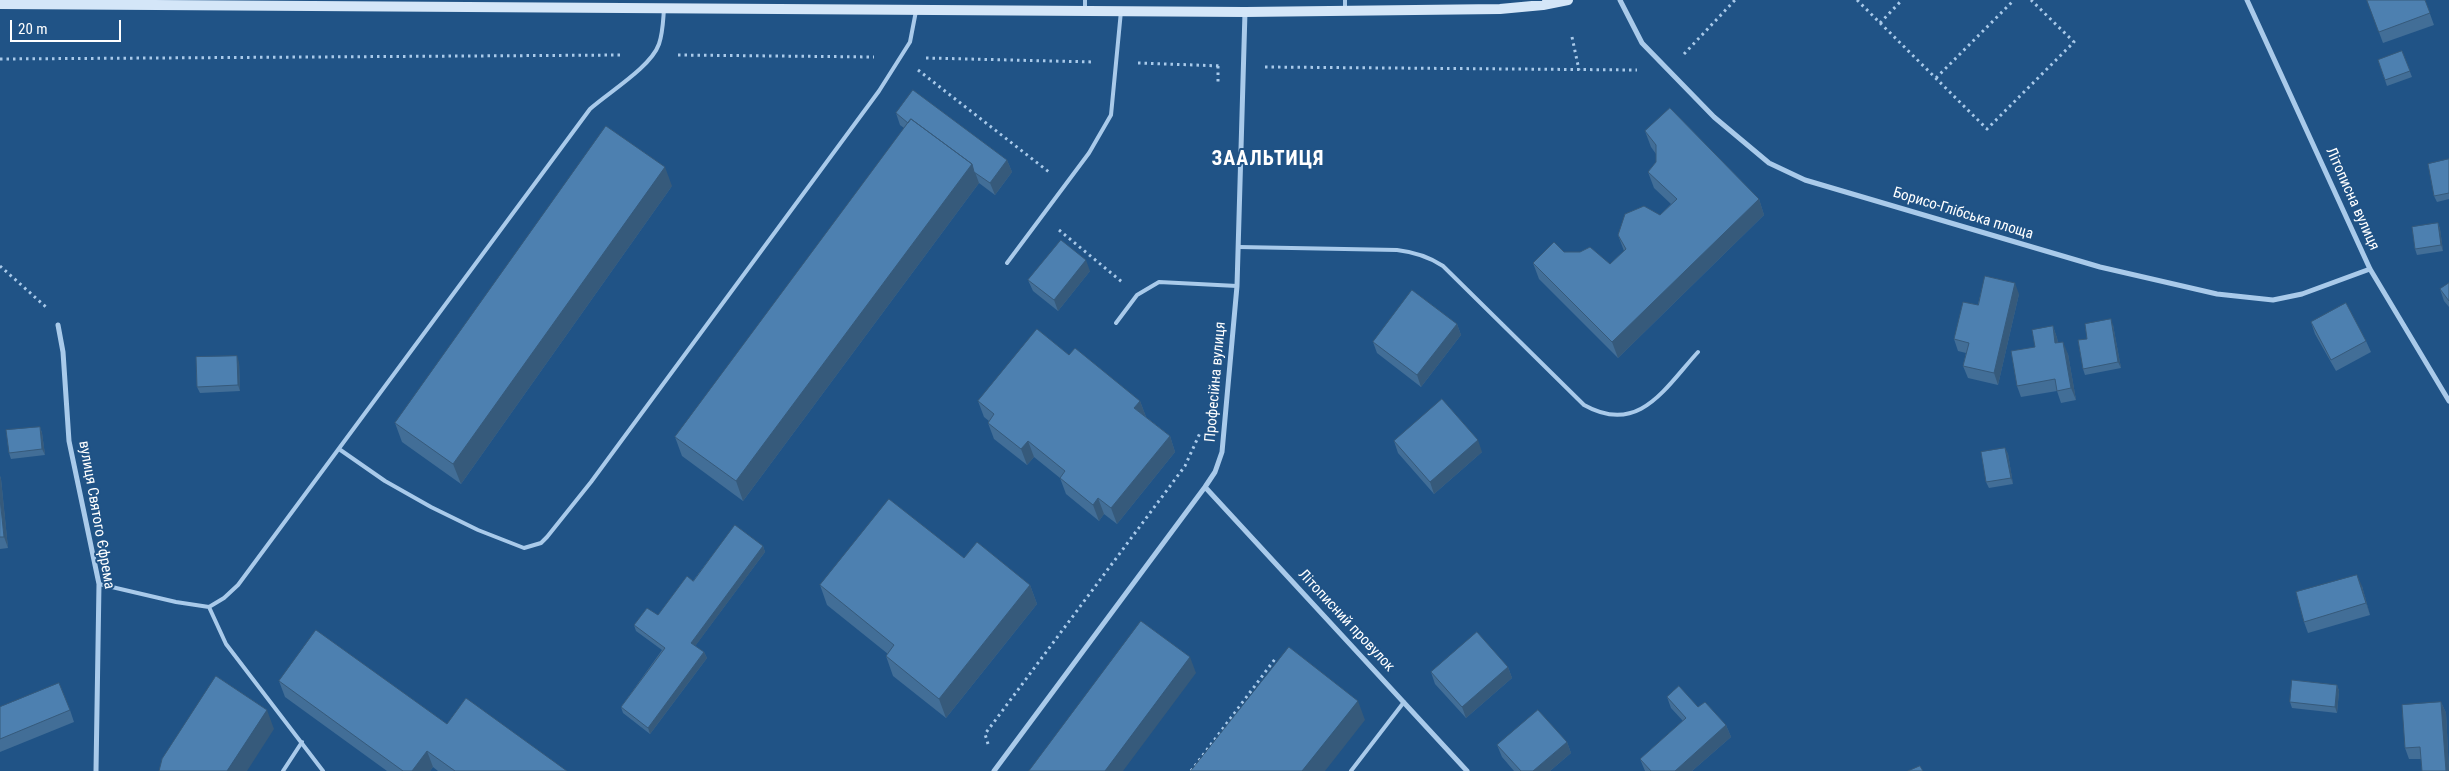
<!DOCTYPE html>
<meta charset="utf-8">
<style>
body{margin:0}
#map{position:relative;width:2449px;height:771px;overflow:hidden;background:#205386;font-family:"Roboto Condensed",sans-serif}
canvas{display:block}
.scale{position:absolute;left:10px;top:20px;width:111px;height:22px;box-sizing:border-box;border:2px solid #fff;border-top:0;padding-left:6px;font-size:15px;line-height:18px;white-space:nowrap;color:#fff;-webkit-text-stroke:4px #205386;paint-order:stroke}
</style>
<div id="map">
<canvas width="2449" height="771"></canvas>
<div class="scale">20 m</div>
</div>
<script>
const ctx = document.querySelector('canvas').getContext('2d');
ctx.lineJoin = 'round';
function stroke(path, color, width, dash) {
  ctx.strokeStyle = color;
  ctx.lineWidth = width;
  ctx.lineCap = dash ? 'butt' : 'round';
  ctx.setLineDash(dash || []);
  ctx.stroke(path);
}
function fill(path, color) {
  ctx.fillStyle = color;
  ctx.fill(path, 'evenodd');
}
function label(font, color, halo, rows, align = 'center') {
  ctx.font = font + ' "Roboto Condensed",sans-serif';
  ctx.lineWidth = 4;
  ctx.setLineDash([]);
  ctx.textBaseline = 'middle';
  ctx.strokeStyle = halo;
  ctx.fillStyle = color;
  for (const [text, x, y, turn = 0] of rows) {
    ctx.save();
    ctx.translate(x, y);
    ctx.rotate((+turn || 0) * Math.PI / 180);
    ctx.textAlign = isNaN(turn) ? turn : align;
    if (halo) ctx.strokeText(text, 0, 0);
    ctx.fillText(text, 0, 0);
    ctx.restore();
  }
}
stroke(new Path2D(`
 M 1857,0 L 1987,129 L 2074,42 L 2031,0
 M 1880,23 L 1902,0
 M 1572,37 L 1579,70
 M 1684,54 L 1735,0
 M 678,55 L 874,57
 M 926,58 L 1094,62
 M 0,59 L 622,55
 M 1138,63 L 1222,66
 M 1218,66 L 1218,85
 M 1265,67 L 1637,70
 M 918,70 L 1049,172
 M 1936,78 L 2014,0
 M 1059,230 L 1122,282
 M 0,266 L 46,307
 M 988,744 L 985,734 L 1185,466 L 1200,433
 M 1191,771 L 1275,659`), '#a9caea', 3, [2.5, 4]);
stroke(new Path2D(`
 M 1085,10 L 1085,0
 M 1345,10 L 1345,0
 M 1239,247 L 1397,250 C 1414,252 1428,256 1443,266 L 1584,405 C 1639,436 1665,388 1698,352
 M 1007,263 L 1089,153 L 1111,115 L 1121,11
 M 1116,323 L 1137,295 L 1159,282 L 1237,286
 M 339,449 L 385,481 L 431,507 L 478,530 L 524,548 L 541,543 L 547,537 L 591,482 L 879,91 L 910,42 L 916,11
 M 99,584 L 176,602 L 209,607
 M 283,771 L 302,742
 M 323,771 L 226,644 L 209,607 L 224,598 L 238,585 L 590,109 C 609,92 651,67 659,44 C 663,32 663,21 664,9
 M 1351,771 L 1404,702`), '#a9caea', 4);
stroke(new Path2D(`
 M 1620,0 L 1642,43 L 1714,117 L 1769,163 L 1805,180 L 2100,267 L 2217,294 L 2273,300 L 2302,294 L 2370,269
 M 2247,0 L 2370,269 L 2449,401
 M 58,325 L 63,352 L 69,441 L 99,584 L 96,771
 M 1205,487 L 1467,771
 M 994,771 L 1205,487 L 1215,472 L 1222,452 L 1237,286 L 1245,12`), '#a9caea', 5);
stroke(new Path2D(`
 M 0,4 L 1245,12 L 1500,9 L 1543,5 L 1568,0`), '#d4e6f8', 10);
fill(new Path2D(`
 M 2367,0 L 2425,0 L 2434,25 L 2383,43 Z
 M 2402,51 L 2412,77 L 2387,86 L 2378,60 Z
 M 896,113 L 1007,160 L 1012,172 L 995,195 L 979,183 L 743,501 L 682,456 L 675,437 L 904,128 L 900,125 Z
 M 1645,131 L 1759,199 L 1764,215 L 1618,358 L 1539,279 L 1533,263 L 1564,252 L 1610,264 L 1624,251 L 1618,235 L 1660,215 L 1671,204 L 1654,188 L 1648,172 L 1656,162 L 1656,154 L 1651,147 Z
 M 2449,159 L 2449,199 L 2437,202 L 2434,196 Z
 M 672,186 L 461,484 L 402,442 L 395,423 Z
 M 2438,223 L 2440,229 L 2443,251 L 2417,255 L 2415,249 Z
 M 1090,271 L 1058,311 L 1033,291 L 1028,280 Z
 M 2449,283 L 2449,307 L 2444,301 L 2440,289 Z
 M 2019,294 L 1998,385 L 1968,378 L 1963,366 L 1966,353 L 1958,351 L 1954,339 L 1978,305 Z
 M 2311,322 L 2366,341 L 2371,352 L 2336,371 L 2315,334 Z
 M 1457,324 L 1461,335 L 1421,387 L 1377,353 L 1373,342 Z
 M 2113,325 L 2121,368 L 2085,375 L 2083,369 L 2087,339 Z
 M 2053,326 L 2057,338 L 2058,343 L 2068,354 L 2076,400 L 2061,403 L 2057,391 L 2021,397 L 2017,386 L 2035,347 Z
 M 1069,355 L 1140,401 L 1146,417 L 1170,436 L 1175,452 L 1117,524 L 1104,514 L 1099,521 L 1066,494 L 1060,478 L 1034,457 L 1027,465 L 994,439 L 988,423 L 989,421 L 984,417 L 978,401 Z
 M 239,362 L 240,391 L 200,393 L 197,387 Z
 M 40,427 L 42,433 L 45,455 L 11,459 L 9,453 Z
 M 1394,441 L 1482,452 L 1434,494 L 1398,453 Z
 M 2005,448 L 2008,454 L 2013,484 L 1989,488 L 1986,482 Z
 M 0,476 L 1,479 L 8,548 L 0,549 Z
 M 763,546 L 765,552 L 695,646 L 704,652 L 707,658 L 650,734 L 623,713 L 621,707 L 662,650 L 636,631 L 634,625 L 658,615 Z
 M 820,585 L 1030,585 L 1037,604 L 946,718 L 893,676 L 886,656 L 888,654 L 827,605 Z
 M 2362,586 L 2370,615 L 2308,633 L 2304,622 Z
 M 1508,667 L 1512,678 L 1466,718 L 1435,684 L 1431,672 Z
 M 279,681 L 447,724 L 567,771 L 438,771 L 433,767 L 430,771 L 387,771 L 285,697 Z
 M 2337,685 L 2339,691 L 2337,713 L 2292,708 L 2290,702 Z
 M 1667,697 L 1698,707 L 1726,725 L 1731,737 L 1692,771 L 1645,771 L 1640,759 L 1683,721 L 1671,708 Z
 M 2441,702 L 2446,713 L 2449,771 L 2421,759 L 2409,759 L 2405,748 Z
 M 0,707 L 70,710 L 74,722 L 0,752 Z
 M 1567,742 L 1571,753 L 1550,771 L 1514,771 L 1502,757 L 1497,745 Z`), '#426e97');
fill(new Path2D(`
 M 1007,160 L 1012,172 L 995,195 L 990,183 Z
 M 972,164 L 979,183 L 743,501 L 736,481 Z
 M 665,167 L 672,186 L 461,484 L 453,464 Z
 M 1759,199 L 1764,215 L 1618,358 L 1612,342 Z
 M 2438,223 L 2440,229 L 2443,251 L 2441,245 Z
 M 1086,260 L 1090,271 L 1058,311 L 1054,300 Z
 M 2015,283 L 2019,294 L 1998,385 L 1994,373 Z
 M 2111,319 L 2113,325 L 2121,368 L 2118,362 Z
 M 1457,324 L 1461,335 L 1421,387 L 1417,375 Z
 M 2053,326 L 2057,338 L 2060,355 L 2055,343 Z
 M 2063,342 L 2068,354 L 2076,400 L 2071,388 Z
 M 237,356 L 239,362 L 240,391 L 238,385 Z
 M 1140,401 L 1146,417 L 1134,408 Z
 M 40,427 L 42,433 L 45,455 L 42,449 Z
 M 1170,436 L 1175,452 L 1117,524 L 1111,508 Z
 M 1478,440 L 1482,452 L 1434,494 L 1430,482 Z
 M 1028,441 L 1034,457 L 1027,465 L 1021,449 Z
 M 2005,448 L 2008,454 L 2013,484 L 2011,478 Z
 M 0,476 L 1,479 L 8,548 L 4,537 L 0,498 Z
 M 1098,498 L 1104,514 L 1099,521 L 1093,505 Z
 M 763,546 L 765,552 L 693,649 L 691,643 Z
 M 2357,575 L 2362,586 L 2370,615 L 2366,603 Z
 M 1030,585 L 1037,604 L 946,718 L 939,699 Z
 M 704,652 L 707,658 L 650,734 L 648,728 Z
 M 1190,657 L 1196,673 L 1123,771 L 1105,771 Z
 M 1508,667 L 1512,678 L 1466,718 L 1462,707 Z
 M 2337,685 L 2339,691 L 2337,713 L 2335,707 Z
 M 1358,701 L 1365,720 L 1325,771 L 1302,771 Z
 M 2441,702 L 2446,713 L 2449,771 L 2446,771 Z
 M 267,710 L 274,729 L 247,771 L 227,771 Z
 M 1726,725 L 1731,737 L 1692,771 L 1675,771 Z
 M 1567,742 L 1571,753 L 1550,771 L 1533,771 Z
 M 427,751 L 433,767 L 430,771 L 412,771 Z`), '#365a7b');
const building = new Path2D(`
 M 2367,0 L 2425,0 L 2430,13 L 2379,32 Z
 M 2402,51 L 2410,71 L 2385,80 L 2378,60 Z
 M 913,90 L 1007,160 L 990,183 L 974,172 L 972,164 L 911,119 L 908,123 L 896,113 Z
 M 1670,108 L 1759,199 L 1612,342 L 1533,263 L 1554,242 L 1564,252 L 1580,252 L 1590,247 L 1610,264 L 1626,249 L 1618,235 L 1625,214 L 1644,206 L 1660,215 L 1677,199 L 1648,172 L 1656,162 L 1656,145 L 1645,131 Z
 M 911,119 L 972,164 L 736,481 L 675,437 Z
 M 606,126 L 665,167 L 453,464 L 395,423 Z
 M 2449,159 L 2449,193 L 2434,196 L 2428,164 Z
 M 2438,223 L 2441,245 L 2415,249 L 2412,227 Z
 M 1061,240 L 1086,260 L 1054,300 L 1028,280 Z
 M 1985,276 L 2015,283 L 1994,373 L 1963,366 L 1969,343 L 1954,339 L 1963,302 L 1978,305 Z
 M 2449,283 L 2449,301 L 2440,289 Z
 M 1412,290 L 1457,324 L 1417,375 L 1373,342 Z
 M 2346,303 L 2366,341 L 2331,360 L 2311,322 Z
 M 2111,319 L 2118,362 L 2083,369 L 2078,340 L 2087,339 L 2085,324 Z
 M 2053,326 L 2055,343 L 2063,342 L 2071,388 L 2057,391 L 2055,379 L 2017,386 L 2011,351 L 2035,347 L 2032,330 Z
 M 1037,329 L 1069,355 L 1075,348 L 1140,401 L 1134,408 L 1170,436 L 1111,508 L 1098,498 L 1093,505 L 1060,478 L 1065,471 L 1028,441 L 1021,449 L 988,423 L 994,414 L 978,401 Z
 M 237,356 L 238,385 L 197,387 L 196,357 Z
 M 1442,399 L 1478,440 L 1430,482 L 1394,441 Z
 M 40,427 L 42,449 L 9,453 L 6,430 Z
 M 2005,448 L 2011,478 L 1986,482 L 1981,452 Z
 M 0,498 L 4,537 L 0,537 Z
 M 889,499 L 964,558 L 977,542 L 1030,585 L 939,699 L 886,656 L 894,645 L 820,585 Z
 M 735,525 L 763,546 L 691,643 L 704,652 L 648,728 L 621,707 L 665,648 L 634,625 L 647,608 L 658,615 L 687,576 L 693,581 Z
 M 2357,575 L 2366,603 L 2304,622 L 2296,592 Z
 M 1141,621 L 1190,657 L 1105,771 L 1029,771 Z
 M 316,630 L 447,724 L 466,698 L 567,771 L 455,771 L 427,751 L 412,771 L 403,771 L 279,681 Z
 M 1477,632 L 1508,667 L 1462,707 L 1431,672 Z
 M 1289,647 L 1358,701 L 1302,771 L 1191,771 Z
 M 216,676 L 267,710 L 227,771 L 159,771 L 162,759 Z
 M 2292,680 L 2337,685 L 2335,707 L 2290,702 Z
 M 59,683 L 70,710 L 0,739 L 0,707 Z
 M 1679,686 L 1698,707 L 1705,702 L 1726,725 L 1675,771 L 1651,771 L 1640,759 L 1686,718 L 1667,697 Z
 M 2441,702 L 2446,771 L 2422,771 L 2420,747 L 2405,748 L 2402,705 Z
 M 1538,710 L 1567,742 L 1533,771 L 1521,771 L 1497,745 Z
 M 1920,766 L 1923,771 L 1908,771 Z`);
fill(building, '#4d80b0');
stroke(building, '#365a7b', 1);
label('15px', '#fff', '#205386', [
 ["Літописна вулиця",2352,199,66],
 ["Борисо-Глібська площа",1963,214,17],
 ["Професійна вулиця",1216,382,-85],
 ["вулиця Святого Єфрема",96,515,80],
 ["Літописний провулок",1346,621,47]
]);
ctx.letterSpacing = '1px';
label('bold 20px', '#fff', '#205386', [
 ["ЗААЛЬТИЦЯ",1268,160]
]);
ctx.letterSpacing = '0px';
</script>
